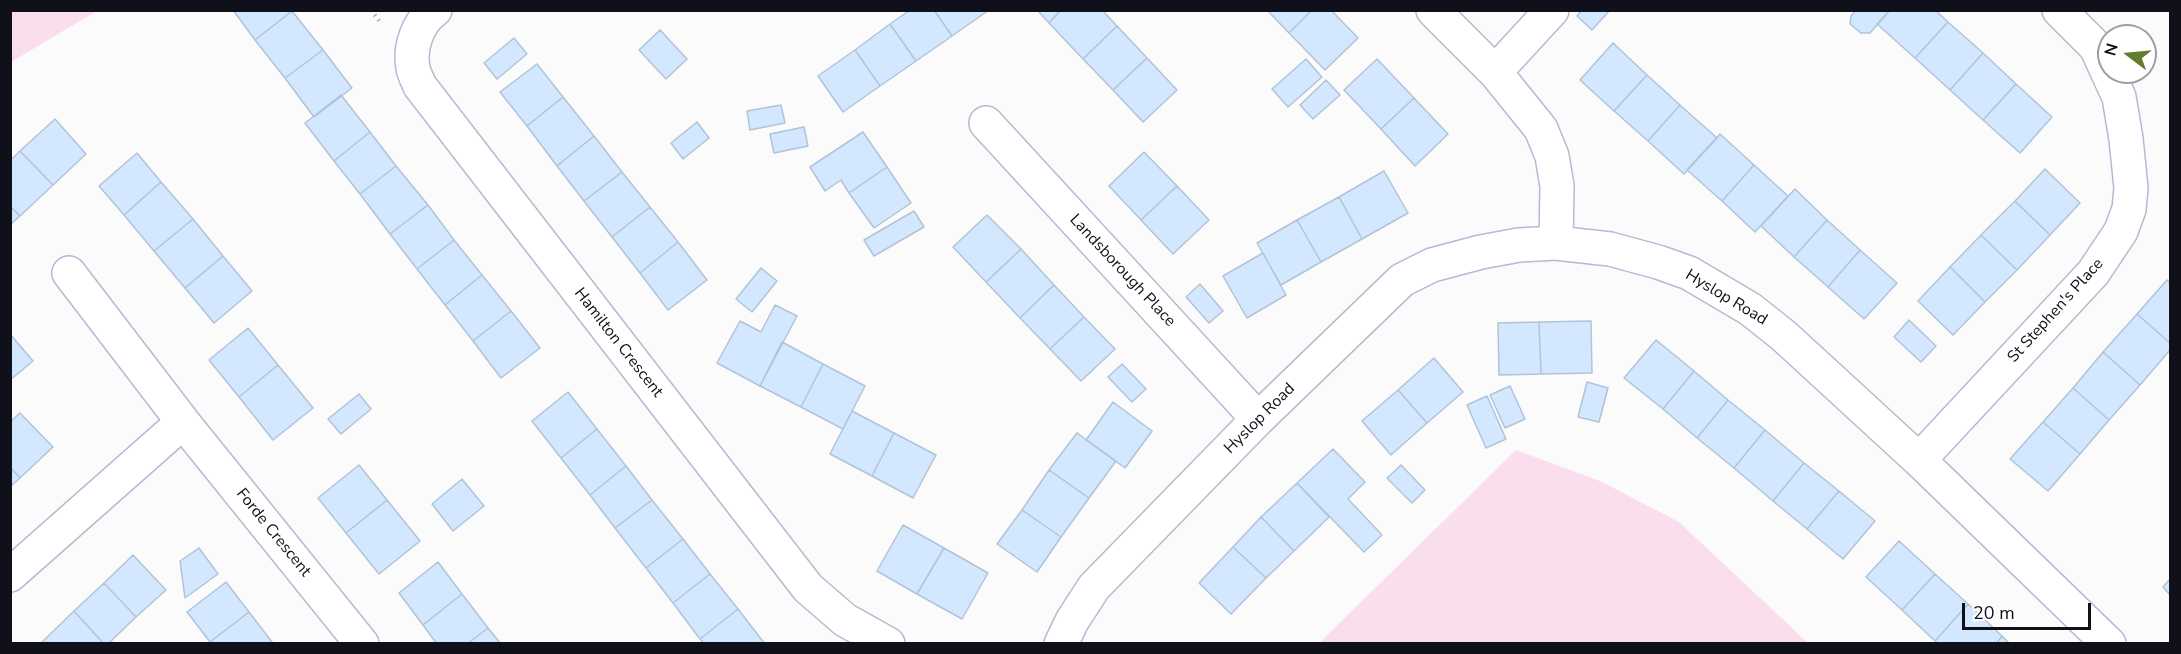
<!DOCTYPE html>
<style>
body{margin:0}
#map{position:relative;width:2181px;height:654px;overflow:hidden;background:#fbfbfb;font-family:"Nunito Sans",sans-serif}
canvas{display:block}
.frame{position:absolute;inset:0;border:12px solid #0f1019;pointer-events:none}
.north{position:absolute;left:2097px;top:24px;width:60px;height:60px;box-sizing:border-box;background:#fff;border:2px solid #9f9fa3;border-radius:50%;rotate:286deg;font-size:16px;font-weight:700;line-height:24px;text-align:center;color:#0f1019}
.north::after{content:'';display:block;margin:auto;width:21px;height:27px;background:#647c2f;clip-path:polygon(50% 0,100% 100%,50% 72%,0 100%)}
.scale{position:absolute;left:1962px;top:603px;width:129px;height:27px;box-sizing:border-box;border:3px solid #0f1019;border-top:0;padding-left:8px;font-size:18px;line-height:21px;white-space:nowrap;color:#0f1019;-webkit-text-stroke:4px #fff;paint-order:stroke}
</style>
<div id="map">
<canvas width="2181" height="654"></canvas>
<div class="frame"></div>
<div class="north">N</div>
<div class="scale">20 m</div>
</div>
<script>
const ctx = document.querySelector('canvas').getContext('2d');
ctx.lineJoin = 'round';
function fill(path, color) {
  ctx.fillStyle = color;
  ctx.fill(path, 'evenodd');
}
function stroke(path, color, width, dash) {
  ctx.strokeStyle = color;
  ctx.lineWidth = width;
  ctx.lineCap = dash ? 'butt' : 'round';
  ctx.setLineDash(dash || []);
  ctx.stroke(path);
}
function label(font, color, halo, rows, align = 'center') {
  ctx.font = font + ' "Nunito Sans",sans-serif';
  ctx.lineWidth = 4.5;
  ctx.setLineDash([]);
  ctx.textBaseline = 'middle';
  ctx.strokeStyle = halo;
  ctx.fillStyle = color;
  for (const [text, x, y, turn = 0] of rows) {
    ctx.save();
    ctx.translate(x, y);
    ctx.rotate((+turn || 0) * Math.PI / 180);
    ctx.textAlign = isNaN(turn) ? turn : align;
    if (halo) ctx.strokeText(text, 0, 0);
    ctx.fillText(text, 0, 0);
    ctx.restore();
  }
}
fill(new Path2D(`
 M 11,10 L 97,10 L 97,11 L 11,62 Z
 M 1516,450 L 1600,481 L 1679,522 L 1808,643 L 1319,643 Z`), '#fbdeed');
const building = new Path2D(`
 M 233,10 L 292,10 L 292,11 L 255,40 Z
 M 910,10 L 934,10 L 952,36 L 916,61 L 890,24 Z
 M 934,10 L 989,10 L 952,36 Z
 M 1037,10 L 1061,10 L 1049,23 Z
 M 1061,10 L 1102,10 L 1117,26 L 1083,59 L 1049,23 Z
 M 1267,10 L 1312,10 L 1289,33 Z
 M 1312,10 L 1331,10 L 1358,38 L 1325,70 L 1289,33 Z
 M 1582,10 L 1610,10 L 1592,30 L 1577,16 Z
 M 1856,10 L 1890,10 L 1870,33 L 1861,33 L 1850,24 L 1851,16 Z
 M 1890,10 L 1935,10 L 1948,22 L 1915,58 L 1877,24 Z
 M 292,11 L 323,50 L 285,78 L 255,40 Z
 M 1948,22 L 1983,53 L 1950,90 L 1915,58 Z
 M 890,24 L 916,61 L 880,86 L 855,50 Z
 M 1117,26 L 1147,58 L 1113,90 L 1083,59 Z
 M 660,30 L 687,59 L 666,79 L 639,50 Z
 M 514,38 L 527,54 L 497,79 L 484,63 Z
 M 1613,43 L 1647,75 L 1614,111 L 1580,80 Z
 M 323,50 L 352,88 L 314,117 L 285,78 Z
 M 855,50 L 880,86 L 843,112 L 818,76 Z
 M 1983,53 L 2016,84 L 1983,120 L 1950,90 Z
 M 1147,58 L 1177,90 L 1143,122 L 1113,90 Z
 M 1306,59 L 1322,77 L 1288,107 L 1272,89 Z
 M 1377,59 L 1414,98 L 1381,129 L 1344,90 Z
 M 537,64 L 563,97 L 527,126 L 500,92 Z
 M 1647,75 L 1680,105 L 1648,141 L 1614,111 Z
 M 1326,80 L 1340,95 L 1313,119 L 1300,105 Z
 M 2016,84 L 2052,117 L 2020,153 L 1983,120 Z
 M 341,95 L 370,132 L 334,161 L 305,123 Z
 M 563,97 L 594,136 L 557,166 L 527,126 Z
 M 1414,98 L 1448,134 L 1415,166 L 1381,129 Z
 M 781,105 L 785,123 L 750,130 L 747,111 Z
 M 1680,105 L 1717,138 L 1684,174 L 1648,141 Z
 M 55,119 L 86,154 L 53,185 L 20,151 Z
 M 697,122 L 709,138 L 683,159 L 671,143 Z
 M 804,127 L 808,146 L 774,153 L 770,134 Z
 M 370,132 L 396,166 L 360,194 L 334,161 Z
 M 863,132 L 887,167 L 849,193 L 841,180 L 825,191 L 810,167 Z
 M 1720,134 L 1754,165 L 1722,201 L 1687,170 Z
 M 594,136 L 622,172 L 584,201 L 557,166 Z
 M 20,151 L 53,185 L 20,216 L 10,206 L 10,161 Z
 M 1144,152 L 1177,186 L 1141,220 L 1109,186 Z
 M 137,153 L 161,182 L 124,215 L 99,186 Z
 M 1754,165 L 1788,196 L 1755,232 L 1722,201 Z
 M 396,166 L 428,205 L 390,234 L 360,194 Z
 M 887,167 L 911,203 L 874,228 L 849,193 Z
 M 2045,169 L 2080,203 L 2050,235 L 2015,201 Z
 M 1384,171 L 1408,213 L 1362,239 L 1339,197 Z
 M 622,172 L 650,207 L 612,237 L 584,201 Z
 M 161,182 L 193,219 L 154,251 L 124,215 Z
 M 1177,186 L 1209,220 L 1173,254 L 1141,220 Z
 M 1795,189 L 1827,220 L 1794,257 L 1761,226 Z
 M 1339,197 L 1362,239 L 1321,262 L 1297,220 Z
 M 2015,201 L 2050,235 L 2017,270 L 1981,235 Z
 M 428,205 L 454,240 L 417,269 L 390,234 Z
 M 10,206 L 20,216 L 10,225 Z
 M 650,207 L 678,242 L 640,273 L 612,237 Z
 M 914,211 L 924,227 L 874,256 L 864,240 Z
 M 987,215 L 1021,249 L 986,282 L 953,247 Z
 M 193,219 L 223,256 L 185,288 L 154,251 Z
 M 1297,220 L 1321,262 L 1281,285 L 1257,243 Z
 M 1827,220 L 1860,250 L 1828,287 L 1794,257 Z
 M 1981,235 L 2017,270 L 1985,302 L 1950,267 Z
 M 454,240 L 482,275 L 445,305 L 417,269 Z
 M 678,242 L 707,280 L 668,310 L 640,273 Z
 M 1021,249 L 1054,285 L 1020,318 L 986,282 Z
 M 1860,250 L 1897,283 L 1864,319 L 1828,287 Z
 M 1263,253 L 1286,295 L 1247,318 L 1223,276 Z
 M 223,256 L 252,291 L 214,323 L 185,288 Z
 M 1950,267 L 1985,302 L 1953,335 L 1918,301 Z
 M 761,268 L 777,281 L 752,312 L 736,299 Z
 M 482,275 L 511,311 L 473,341 L 445,305 Z
 M 2167,280 L 2170,283 L 2170,343 L 2137,314 Z
 M 1200,284 L 1223,311 L 1209,323 L 1186,297 Z
 M 1054,285 L 1084,317 L 1050,349 L 1020,318 Z
 M 775,305 L 797,316 L 760,386 L 717,363 L 740,321 L 761,332 Z
 M 511,311 L 540,348 L 501,378 L 473,341 Z
 M 2137,314 L 2170,343 L 2170,350 L 2140,385 L 2103,352 Z
 M 1084,317 L 1115,349 L 1081,381 L 1050,349 Z
 M 1909,320 L 1936,346 L 1921,362 L 1894,337 Z
 M 1591,321 L 1592,373 L 1541,374 L 1539,322 Z
 M 1539,322 L 1541,374 L 1499,375 L 1498,323 Z
 M 248,328 L 278,365 L 239,397 L 209,360 Z
 M 10,334 L 33,361 L 10,380 Z
 M 1656,340 L 1694,371 L 1663,409 L 1624,378 Z
 M 782,342 L 823,364 L 801,407 L 760,386 Z
 M 2103,352 L 2140,385 L 2109,420 L 2073,388 Z
 M 1434,358 L 1463,392 L 1427,423 L 1398,390 Z
 M 823,364 L 865,386 L 843,429 L 801,407 Z
 M 1122,364 L 1146,389 L 1132,402 L 1108,377 Z
 M 278,365 L 313,408 L 273,440 L 239,397 Z
 M 1694,371 L 1728,400 L 1697,438 L 1663,409 Z
 M 1587,382 L 1608,388 L 1599,422 L 1578,417 Z
 M 1510,386 L 1525,419 L 1505,428 L 1490,395 Z
 M 2073,388 L 2109,420 L 2080,454 L 2043,422 Z
 M 1398,390 L 1427,423 L 1391,455 L 1362,421 Z
 M 568,392 L 597,429 L 561,458 L 532,421 Z
 M 359,394 L 371,409 L 341,434 L 328,419 Z
 M 1487,396 L 1506,439 L 1486,448 L 1467,405 Z
 M 1728,400 L 1765,430 L 1734,468 L 1697,438 Z
 M 1113,402 L 1152,431 L 1125,468 L 1086,440 Z
 M 852,411 L 894,433 L 872,476 L 830,454 Z
 M 20,413 L 53,447 L 20,478 L 10,467 L 10,422 Z
 M 2043,422 L 2080,454 L 2048,491 L 2010,459 Z
 M 597,429 L 626,466 L 590,495 L 561,458 Z
 M 1765,430 L 1804,463 L 1773,501 L 1734,468 Z
 M 894,433 L 936,455 L 913,498 L 872,476 Z
 M 1077,433 L 1116,461 L 1089,498 L 1049,470 Z
 M 1333,449 L 1365,482 L 1348,499 L 1382,535 L 1364,552 L 1297,483 Z
 M 1804,463 L 1839,491 L 1807,529 L 1773,501 Z
 M 359,465 L 387,500 L 346,533 L 318,498 Z
 M 1401,465 L 1425,490 L 1412,503 L 1387,478 Z
 M 626,466 L 652,500 L 615,528 L 590,495 Z
 M 10,467 L 20,478 L 10,487 Z
 M 1049,470 L 1089,498 L 1061,537 L 1022,510 Z
 M 462,479 L 484,506 L 453,531 L 432,504 Z
 M 1297,483 L 1329,517 L 1294,551 L 1261,517 Z
 M 1839,491 L 1875,521 L 1843,559 L 1807,529 Z
 M 387,500 L 420,541 L 379,574 L 346,533 Z
 M 652,500 L 683,539 L 646,568 L 615,528 Z
 M 1022,510 L 1061,537 L 1037,572 L 997,544 Z
 M 1261,517 L 1294,551 L 1266,578 L 1233,547 Z
 M 903,525 L 944,548 L 917,594 L 877,571 Z
 M 683,539 L 710,574 L 673,603 L 646,568 Z
 M 1899,541 L 1935,574 L 1902,610 L 1866,577 Z
 M 1233,547 L 1266,578 L 1231,614 L 1199,583 Z
 M 199,548 L 218,574 L 185,598 L 180,561 Z
 M 944,548 L 988,573 L 962,619 L 917,594 Z
 M 133,555 L 166,590 L 136,617 L 104,583 Z
 M 438,562 L 462,594 L 423,625 L 399,593 Z
 M 710,574 L 738,609 L 700,639 L 673,603 Z
 M 1935,574 L 1968,604 L 1935,641 L 1902,610 Z
 M 2170,579 L 2170,595 L 2163,587 Z
 M 226,582 L 249,612 L 210,642 L 187,612 Z
 M 104,583 L 136,617 L 108,644 L 104,644 L 74,611 Z
 M 462,594 L 488,628 L 467,644 L 437,644 L 423,625 Z
 M 1968,604 L 2002,636 L 1996,644 L 1938,644 L 1935,641 Z
 M 738,609 L 765,644 L 704,644 L 700,639 Z
 M 74,611 L 104,644 L 40,644 Z
 M 249,612 L 272,642 L 269,644 L 211,644 L 210,642 Z
 M 488,628 L 501,644 L 467,644 Z
 M 2002,636 L 2010,644 L 1996,644 Z`);
fill(building, '#d3e8fe');
stroke(building, '#b0c3d8', 1.5);
const street = new Path2D(`
 M 435,10 C 418,22 409,47 413,68 C 414,74 418,81 420,86 L 808,588 L 845,620 L 888,644
 M 1433,10 L 1495,72 L 1541,129 L 1552,156 L 1557,186 L 1556,243
 M 1495,72 L 1552,10
 M 986,123 L 1258,419
 M 69,273 L 183,422 L 362,644
 M 1919,460 L 2093,273 L 2121,231 L 2129,209 L 2131,188 L 2126,139 L 2119,97 L 2096,47 L 2059,10
 M 10,575 L 183,422
 M 1061,644 L 1072,621 L 1094,587 L 1258,419 L 1402,280 L 1432,265 L 1481,252 L 1519,245 L 1556,243 L 1610,249 L 1658,262 L 1689,273 L 1750,309 L 1784,336 L 1919,460 L 2109,644`);
stroke(street, '#b7b9d3', 36);
stroke(new Path2D(`
 M 371,10 L 380,22`), '#adadb0', 4, [1.5, 4.5]);
stroke(street, '#fff', 33);
label('16px', '#0f1019', '#fff', [
 ["Landsborough Place",1122,271,47],
 ["Hyslop Road",1726,298,31],
 ["St Stephen's Place",2056,311,-48],
 ["Hamilton Crescent",618,343,52],
 ["Hyslop Road",1260,419,-45],
 ["Forde Crescent",273,533,51]
]);
</script>
